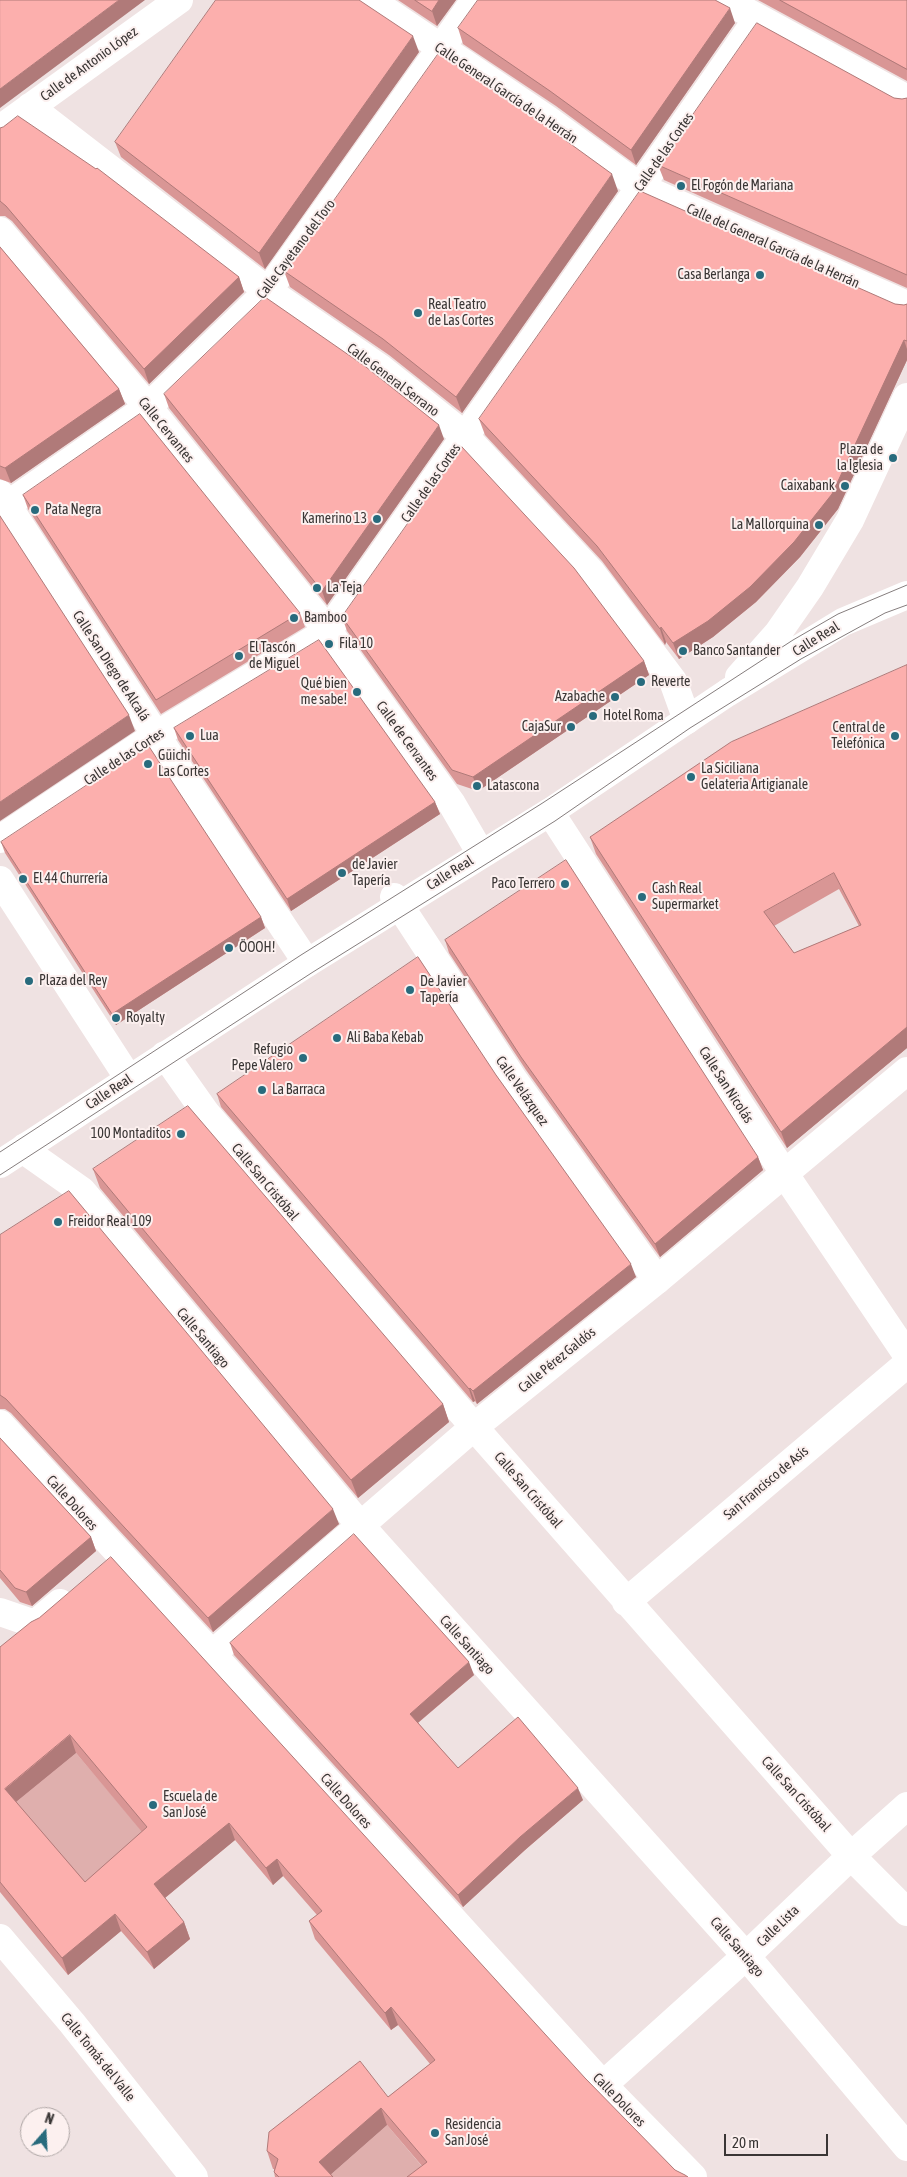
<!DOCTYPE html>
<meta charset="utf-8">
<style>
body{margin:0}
#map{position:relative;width:907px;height:2177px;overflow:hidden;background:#efe2e2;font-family:"Asap Condensed",sans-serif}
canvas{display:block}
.north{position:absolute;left:20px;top:2107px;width:50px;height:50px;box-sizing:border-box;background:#fcf0ef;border:1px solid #aea6a5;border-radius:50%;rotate:19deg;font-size:14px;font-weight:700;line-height:20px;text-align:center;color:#3a3635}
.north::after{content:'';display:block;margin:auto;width:18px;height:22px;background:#286b7d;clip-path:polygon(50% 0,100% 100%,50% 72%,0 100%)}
.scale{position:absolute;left:724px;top:2134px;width:104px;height:22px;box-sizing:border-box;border:2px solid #3a3635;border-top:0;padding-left:6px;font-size:15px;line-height:18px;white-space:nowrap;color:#3a3635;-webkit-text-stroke:4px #fcf0ef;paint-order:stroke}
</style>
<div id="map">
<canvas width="907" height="2177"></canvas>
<div class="north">N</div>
<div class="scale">20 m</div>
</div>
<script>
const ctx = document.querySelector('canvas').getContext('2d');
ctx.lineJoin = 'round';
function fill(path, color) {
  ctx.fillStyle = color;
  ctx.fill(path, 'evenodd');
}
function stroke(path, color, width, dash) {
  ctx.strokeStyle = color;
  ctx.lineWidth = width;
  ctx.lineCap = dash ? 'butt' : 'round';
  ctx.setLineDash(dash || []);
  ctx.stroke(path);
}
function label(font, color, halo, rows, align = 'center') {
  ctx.font = font + ' "Asap Condensed",sans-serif';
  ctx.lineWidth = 4;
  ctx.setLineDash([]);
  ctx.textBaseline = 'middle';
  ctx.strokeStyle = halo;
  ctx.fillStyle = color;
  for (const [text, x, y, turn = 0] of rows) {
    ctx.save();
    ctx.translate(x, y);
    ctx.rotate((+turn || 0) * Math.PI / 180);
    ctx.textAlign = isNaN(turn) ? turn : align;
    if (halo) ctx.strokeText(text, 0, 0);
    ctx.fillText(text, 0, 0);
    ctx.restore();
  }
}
fill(new Path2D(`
 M 76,1753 L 154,1845 L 91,1900 L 11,1806 Z
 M 387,2125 L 431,2177 L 328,2177 Z`), '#dfafad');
stroke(new Path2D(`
 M 328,631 L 452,804 L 481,854
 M 739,677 L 778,633 L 810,587 L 850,520 L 907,397
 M 0,839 L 156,735 L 328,631 L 640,187 L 907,305
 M 0,880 L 129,1079
 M 394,897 L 513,1079 L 657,1280
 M 0,1164 L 307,963 L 550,812 L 727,693 L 843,622 L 907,595
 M 0,1612 L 35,1624 L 60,1603`), '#fff', 28);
stroke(new Path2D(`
 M 370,0 L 547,119 L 640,187 L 758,18
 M 725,0 L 907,99
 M 30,107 L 268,291 L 380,368 L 464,435 L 591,572 L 673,681 L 687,720
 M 0,129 L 179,0
 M 0,231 L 148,407 L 328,631
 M 0,494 L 156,735 L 307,963
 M 0,510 L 148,407 L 268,291 L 475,0
 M 550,812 L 784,1173 L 907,1355
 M 165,1055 L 206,1113 L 474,1427 L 851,1856 L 907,1912
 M 25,1147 L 31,1155 L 82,1191 L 360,1525 L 746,1956 L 907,2147
 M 0,1424 L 212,1654 L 603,2085 L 693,2177
 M 626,1602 L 907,1364
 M 212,1654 L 474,1427 L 657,1280 L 907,1071
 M 0,1938 L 72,2023 L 194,2177
 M 603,2085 L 746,1956 L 851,1856 L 907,1806`), '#fff', 28);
stroke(new Path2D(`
 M 0,1152 L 301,955 L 541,804 L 793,640 L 838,614 L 907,585
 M 0,1175 L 313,972 L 555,821 L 690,728 L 801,659 L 885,613 L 907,605`), '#857d7d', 1);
fill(new Path2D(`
 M 398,0 L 456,0 L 437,26 Z
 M 758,0 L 907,0 L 907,81 Z
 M 735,23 L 636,165 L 556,106 L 463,44 L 458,28 Z
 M 419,52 L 265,269 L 121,157 L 115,142 Z
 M 894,98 L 902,99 L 907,98 L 907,288 L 664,180 L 658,165 Z
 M 0,128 L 239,277 L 244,292 L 149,384 L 12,221 L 5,216 L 0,216 Z
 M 618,191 L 462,413 L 389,355 L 290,287 L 284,271 Z
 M 0,247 L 119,389 L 125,404 L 11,483 L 0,479 Z
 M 895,304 L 904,305 L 907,304 L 907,360 L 838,509 L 800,557 L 756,602 L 713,637 L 679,659 L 666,642 L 665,645 L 602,561 L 485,435 L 479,419 Z
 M 164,394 L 444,439 L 327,605 L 169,408 Z
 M 23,495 L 300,613 L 305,627 L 161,714 L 28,509 Z
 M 342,617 L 644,661 L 649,675 L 478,791 L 457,784 L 347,631 Z
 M 907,665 L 907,1048 L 787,1148 L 596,854 L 590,837 ZM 839,889 L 859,926 L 794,953 L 774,926 Z
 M 174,728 L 435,802 L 440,814 L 291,911 L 178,740 Z
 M 1,842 L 261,917 L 265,928 L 116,1025 L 5,853 Z
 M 445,940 L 758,1157 L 763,1170 L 660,1257 L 526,1070 L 449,953 Z
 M 496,1075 L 636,1277 L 477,1404 L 475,1401 L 473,1402 L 221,1107 L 217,1094 Z
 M 93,1169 L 443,1404 L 449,1422 L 358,1498 L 100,1188 Z
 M 0,1235 L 339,1524 L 213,1632 L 11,1413 L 5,1409 L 0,1409 Z
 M 0,1438 L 91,1537 L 96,1551 L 32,1606 L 20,1602 L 0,1578 Z
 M 230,1643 L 474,1675 L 418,1723 L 458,1768 L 583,1800 L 525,1850 L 463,1907 L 234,1655 Z
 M 0,1647 L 585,2078 L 422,2166 L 387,2125 L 331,2174 L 333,2177 L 275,2177 L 274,2172 L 274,2169 L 273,2169 L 267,2151 L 388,2097 L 430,2064 L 398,2025 L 391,2030 L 315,1939 L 309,1921 L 317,1915 L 283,1876 L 273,1885 L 235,1840 L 165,1898 L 184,1922 L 190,1939 L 154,1969 L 121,1931 L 68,1975 L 0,1892 ZM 76,1753 L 142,1832 L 85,1882 L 16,1802 Z`), '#d99695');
fill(new Path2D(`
 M 119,0 L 145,0 L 0,108 L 0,89 Z
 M 439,0 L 456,0 L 437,26 L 432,11 Z
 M 730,8 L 735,23 L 636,165 L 631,150 Z
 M 413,36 L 419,52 L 265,269 L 259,253 Z
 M 612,174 L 618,191 L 462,413 L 456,397 Z
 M 239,277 L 244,292 L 149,384 L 144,369 Z
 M 904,340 L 907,349 L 907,360 L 838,509 L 800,557 L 756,602 L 713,637 L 679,659 L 673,643 Z
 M 119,389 L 125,404 L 11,483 L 5,468 Z
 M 439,425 L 444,439 L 327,605 L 322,591 Z
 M 661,627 L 666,642 L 665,645 L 660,629 Z
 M 644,661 L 649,675 L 478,791 L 473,777 Z
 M 129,715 L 135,731 L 0,821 L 0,802 Z
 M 435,802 L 440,814 L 291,911 L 287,899 Z
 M 261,917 L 265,928 L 116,1025 L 112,1014 Z
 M 907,1027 L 907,1048 L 787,1148 L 781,1132 Z
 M 758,1157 L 763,1170 L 660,1257 L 655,1244 Z
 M 631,1264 L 636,1277 L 477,1404 L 473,1391 Z
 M 470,1388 L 475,1401 L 473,1402 L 469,1389 Z
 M 443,1404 L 449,1422 L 358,1498 L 351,1480 Z
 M 333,1509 L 339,1524 L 213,1632 L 208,1618 Z
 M 91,1537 L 96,1551 L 32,1606 L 26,1592 Z
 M 469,1662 L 474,1675 L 414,1726 L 410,1714 Z
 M 70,1735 L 76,1753 L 11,1806 L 5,1789 Z
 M 578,1788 L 583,1800 L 525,1850 L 463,1907 L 458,1895 L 520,1837 Z
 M 229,1823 L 235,1840 L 160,1902 L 154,1884 Z
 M 277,1859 L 283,1876 L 273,1885 L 266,1868 Z
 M 115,1914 L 121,1931 L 68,1975 L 62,1958 Z
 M 184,1922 L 190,1939 L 154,1969 L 147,1952 Z
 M 391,2007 L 398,2025 L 391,2030 L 385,2013 Z
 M 381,2108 L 387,2125 L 328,2177 L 319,2162 Z`), '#b07a79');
const building = new Path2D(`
 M 0,0 L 119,0 L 0,89 Z
 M 216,0 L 359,0 L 413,36 L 259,253 L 115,142 Z
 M 415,0 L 439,0 L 432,11 Z
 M 478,0 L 715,0 L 730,8 L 631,150 L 550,91 L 458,28 Z
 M 780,0 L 907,0 L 907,69 Z
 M 757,23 L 894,98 L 902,99 L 907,98 L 907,275 L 658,165 Z
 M 439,53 L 532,116 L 612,174 L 456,397 L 383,339 L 284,271 Z
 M 18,116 L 96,169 L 97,168 L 239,277 L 144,369 L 6,206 L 0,201 L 0,128 L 3,127 Z
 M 640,191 L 895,304 L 904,305 L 907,304 L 907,341 L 904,340 L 832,494 L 794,542 L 750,587 L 708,621 L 673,643 L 661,627 L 660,629 L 597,546 L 479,419 Z
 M 0,247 L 119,389 L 5,468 L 0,466 Z
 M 265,297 L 366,367 L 439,425 L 322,591 L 164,394 Z
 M 140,414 L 300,613 L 156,700 L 23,495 Z
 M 462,447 L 574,568 L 644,661 L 473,777 L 452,770 L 342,617 Z
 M 0,516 L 129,715 L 0,802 Z
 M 319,640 L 435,802 L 287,899 L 174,728 Z
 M 907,665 L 907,1027 L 781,1132 L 590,837 L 731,742 ZM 834,873 L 861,925 L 794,953 L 764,912 Z
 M 148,745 L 261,917 L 112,1014 L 1,842 Z
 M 566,860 L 758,1157 L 655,1244 L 521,1057 L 445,940 Z
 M 418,957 L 496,1075 L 631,1264 L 473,1391 L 470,1388 L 469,1389 L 217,1094 Z
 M 188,1106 L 443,1404 L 351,1480 L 93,1169 Z
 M 69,1191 L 333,1509 L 208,1618 L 6,1399 L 0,1395 L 0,1235 Z
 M 0,1438 L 91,1537 L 26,1592 L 15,1588 L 0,1570 Z
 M 354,1534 L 469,1662 L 410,1714 L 441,1749 L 458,1768 L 518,1717 L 578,1788 L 520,1837 L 458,1895 L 230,1643 Z
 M 111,1557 L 585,2078 L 675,2170 L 685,2175 L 688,2177 L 407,2177 L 427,2162 L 381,2108 L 319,2162 L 333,2177 L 279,2177 L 274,2172 L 278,2159 L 267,2151 L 269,2132 L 360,2061 L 388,2097 L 435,2060 L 391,2007 L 385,2013 L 309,1921 L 322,1911 L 277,1859 L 266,1868 L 229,1823 L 154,1884 L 184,1922 L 147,1952 L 115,1914 L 62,1958 L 0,1882 L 0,1647 L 31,1622 L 39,1618 ZM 70,1735 L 147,1827 L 85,1882 L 5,1789 Z`);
fill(building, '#fcafad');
stroke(building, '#b07a79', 1);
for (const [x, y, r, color] of [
 [681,186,5,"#286b7d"],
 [760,275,5,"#286b7d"],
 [418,313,5,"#286b7d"],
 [893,458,5,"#286b7d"],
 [845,486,5,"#286b7d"],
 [35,510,5,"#286b7d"],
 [377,519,5,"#286b7d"],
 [819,525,5,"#286b7d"],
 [317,588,5,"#286b7d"],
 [294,618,5,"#286b7d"],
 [329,644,5,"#286b7d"],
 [683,651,5,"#286b7d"],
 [239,656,5,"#286b7d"],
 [641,682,5,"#286b7d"],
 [357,692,5,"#286b7d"],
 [615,697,5,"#286b7d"],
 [593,716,5,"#286b7d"],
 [571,727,5,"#286b7d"],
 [190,736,5,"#286b7d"],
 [895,736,5,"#286b7d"],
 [148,764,5,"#286b7d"],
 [691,777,5,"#286b7d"],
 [477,786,5,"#286b7d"],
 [342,873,5,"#286b7d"],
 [23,879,5,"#286b7d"],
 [565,884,5,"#286b7d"],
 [642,897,5,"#286b7d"],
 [229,948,5,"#286b7d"],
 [29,981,5,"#286b7d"],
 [410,990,5,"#286b7d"],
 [116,1018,5,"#286b7d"],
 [337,1038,5,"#286b7d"],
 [303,1058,5,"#286b7d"],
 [262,1090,5,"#286b7d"],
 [181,1134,5,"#286b7d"],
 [58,1222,5,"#286b7d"],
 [153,1805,5,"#286b7d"],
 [435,2133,5,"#286b7d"]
]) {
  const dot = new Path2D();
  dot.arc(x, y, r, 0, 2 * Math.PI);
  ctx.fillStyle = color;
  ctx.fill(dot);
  stroke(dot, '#fcf0ef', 2);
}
label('14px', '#3a3635', '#fcf0ef', [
 ["Calle de Antonio López",89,64,-36],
 ["Calle General García de la Herrán",506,93,34],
 ["Calle de las Cortes",664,152,-55],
 ["Calle del General García de la Herrán",773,246,24],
 ["Calle Cayetano del Toro",296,249,-53],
 ["Calle General Serrano",393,380,37],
 ["Calle Cervantes",166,430,51],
 ["Calle de las Cortes",431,483,-55],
 ["Calle Real",816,639,-32],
 ["Calle San Diego de Alcalá",111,666,57],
 ["Calle de Cervantes",407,741,54],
 ["Calle de las Cortes",124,757,-33],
 ["Calle Real",450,873,-32],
 ["Calle San Nicolás",726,1085,57],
 ["Calle Velázquez",522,1091,55],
 ["Calle Real",109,1092,-33],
 ["Calle San Cristóbal",265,1182,50],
 ["Calle Santiago",203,1338,50],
 ["Calle Pérez Galdós",557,1360,-39],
 ["San Francisco de Asís",766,1483,-40],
 ["Calle San Cristóbal",528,1490,49],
 ["Calle Dolores",72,1503,48],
 ["Calle Santiago",467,1645,48],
 ["Calle San Cristóbal",796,1794,48],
 ["Calle Dolores",346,1801,48],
 ["Calle Lista",778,1926,-44],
 ["Calle Santiago",737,1947,49],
 ["Calle Tomás del Valle",98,2057,51],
 ["Calle Dolores",619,2100,46]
]);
label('14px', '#3a3635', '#fcf0ef', [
 ["El Fogón de Mariana",691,186],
 ["Casa Berlanga",750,275,"right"],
 ["Real Teatro",428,305],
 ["de Las Cortes",428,321],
 ["Plaza de",883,450,"right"],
 ["la Iglesia",883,466,"right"],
 ["Caixabank",835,486,"right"],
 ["Pata Negra",45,510],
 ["Kamerino 13",367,519,"right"],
 ["La Mallorquina",809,525,"right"],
 ["La Teja",327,588],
 ["Bamboo",304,618],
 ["Fila 10",339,644],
 ["El Tascón",249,648],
 ["de Miguel",249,664],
 ["Banco Santander",693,651],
 ["Reverte",651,682],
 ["Qué bien",347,684,"right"],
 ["me sabe!",347,700,"right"],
 ["Azabache",605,697,"right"],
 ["Hotel Roma",603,716],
 ["CajaSur",561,727,"right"],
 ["Central de",885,728,"right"],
 ["Telefónica",885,744,"right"],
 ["Lua",200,736],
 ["Güichi",158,756],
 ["Las Cortes",158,772],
 ["La Siciliana",701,769],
 ["Gelateria Artigianale",701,785],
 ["Latascona",487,786],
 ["de Javier",352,865],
 ["Tapería",352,881],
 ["El 44 Churrería",33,879],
 ["Paco Terrero",555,884,"right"],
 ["Cash Real",652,889],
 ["Supermarket",652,905],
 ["ÖOOH!",239,948],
 ["Plaza del Rey",39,981],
 ["De Javier",420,982],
 ["Tapería",420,998],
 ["Royalty",126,1018],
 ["Ali Baba Kebab",347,1038],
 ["Refugio",293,1050,"right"],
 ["Pepe Valero",293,1066,"right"],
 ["La Barraca",272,1090],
 ["100 Montaditos",171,1134,"right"],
 ["Freidor Real 109",68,1222],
 ["Escuela de",163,1797],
 ["San José",163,1813],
 ["Residencia",445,2125],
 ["San José",445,2141]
], 'left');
</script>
